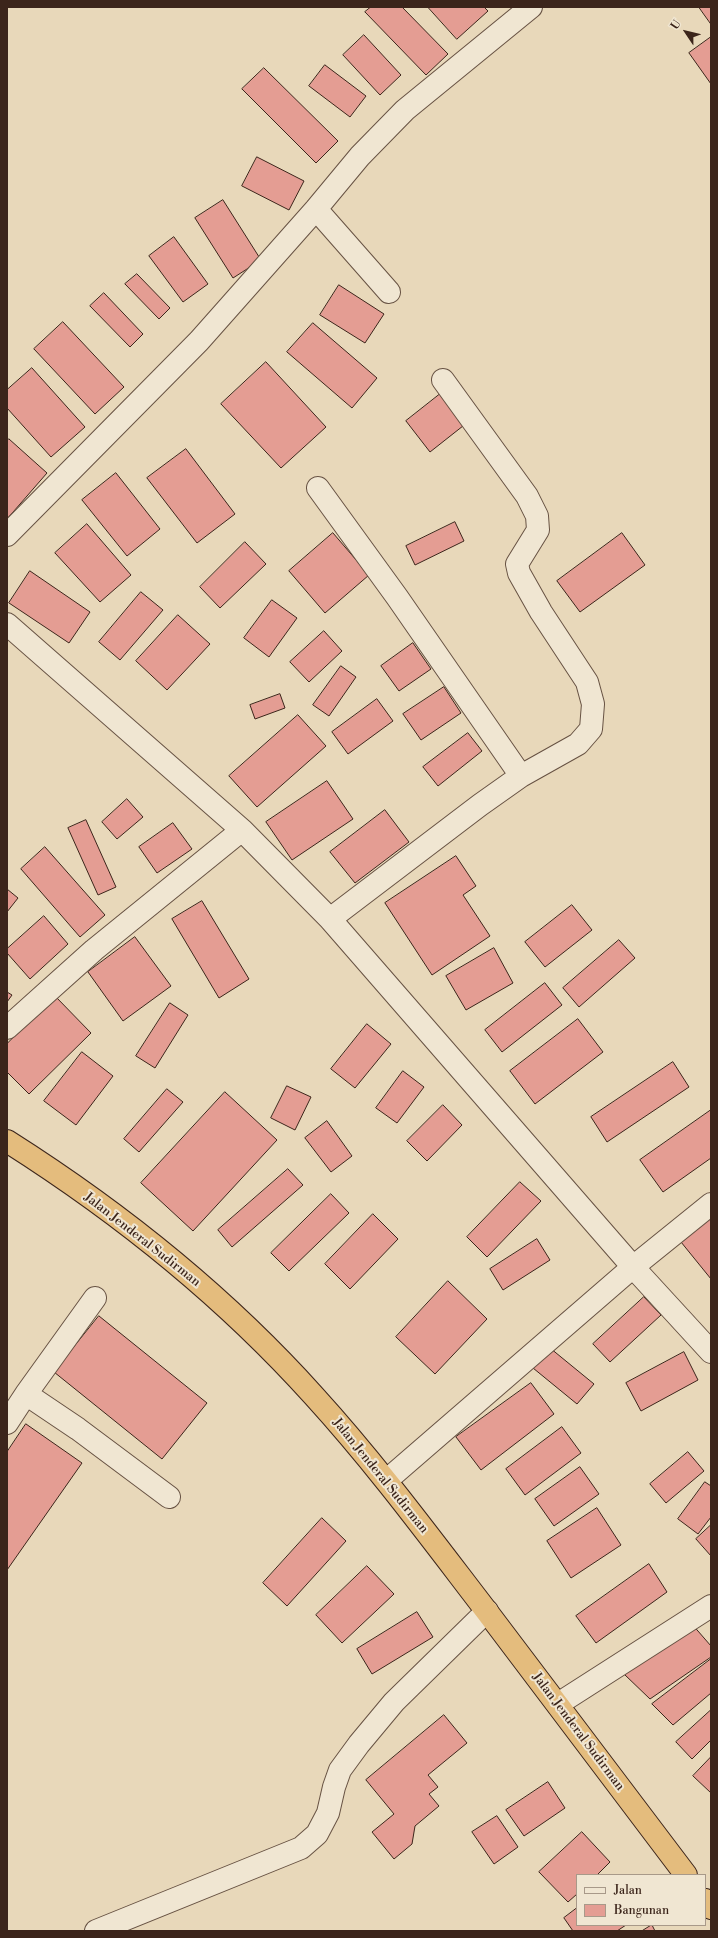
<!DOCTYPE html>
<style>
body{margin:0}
#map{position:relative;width:718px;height:1938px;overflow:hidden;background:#e8d8ba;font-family:"Libre Bodoni",serif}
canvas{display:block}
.frame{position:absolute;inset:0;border:8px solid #3c251b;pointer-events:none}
.legend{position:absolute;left:576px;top:1874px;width:130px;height:52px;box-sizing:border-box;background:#f0e6d2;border:1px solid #a89989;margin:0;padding:5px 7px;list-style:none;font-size:12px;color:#3c251b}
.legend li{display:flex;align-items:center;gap:8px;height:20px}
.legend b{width:20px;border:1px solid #a89989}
.north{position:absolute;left:666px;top:12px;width:40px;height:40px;-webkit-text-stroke:3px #f0e6d2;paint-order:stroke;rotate:305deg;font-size:11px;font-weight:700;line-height:16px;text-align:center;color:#3c251b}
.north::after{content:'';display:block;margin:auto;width:14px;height:18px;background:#3c251b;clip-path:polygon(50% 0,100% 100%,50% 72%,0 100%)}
</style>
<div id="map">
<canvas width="718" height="1938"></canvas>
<div class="frame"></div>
<ul class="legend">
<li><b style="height:5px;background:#f0e6d2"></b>Jalan</li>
<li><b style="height:11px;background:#e49d93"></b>Bangunan</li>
</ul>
<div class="north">U</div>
</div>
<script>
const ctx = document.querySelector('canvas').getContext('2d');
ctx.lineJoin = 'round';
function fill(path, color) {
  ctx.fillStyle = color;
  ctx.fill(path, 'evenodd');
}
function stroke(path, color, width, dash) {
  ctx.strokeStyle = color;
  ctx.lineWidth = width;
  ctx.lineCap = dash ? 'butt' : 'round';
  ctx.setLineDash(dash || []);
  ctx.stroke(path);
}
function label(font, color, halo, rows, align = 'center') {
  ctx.font = font + ' "Libre Bodoni",serif';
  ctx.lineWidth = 4;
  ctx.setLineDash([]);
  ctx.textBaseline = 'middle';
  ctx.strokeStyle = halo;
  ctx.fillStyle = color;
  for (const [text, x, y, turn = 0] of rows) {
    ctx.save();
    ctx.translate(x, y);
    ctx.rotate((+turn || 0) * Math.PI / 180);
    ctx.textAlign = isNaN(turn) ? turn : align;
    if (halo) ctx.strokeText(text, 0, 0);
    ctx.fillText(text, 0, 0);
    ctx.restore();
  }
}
const building = new Path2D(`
 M 371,7 L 402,7 L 448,54 L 426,75 L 365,12 Z
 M 428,7 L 484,7 L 488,11 L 457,39 Z
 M 699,7 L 711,7 L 711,24 Z
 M 364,35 L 401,75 L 380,95 L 343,55 Z
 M 711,37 L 711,84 L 689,53 Z
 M 325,65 L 366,96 L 350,117 L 309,86 Z
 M 264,68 L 338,141 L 316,163 L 242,89 Z
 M 257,157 L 304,181 L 289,210 L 242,186 Z
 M 223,200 L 261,260 L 233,278 L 195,218 Z
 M 174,237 L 208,284 L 183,302 L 149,256 Z
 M 137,274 L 170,308 L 159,319 L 125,284 Z
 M 339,285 L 384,314 L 365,343 L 320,315 Z
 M 104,293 L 143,334 L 130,347 L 90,306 Z
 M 63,322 L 124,387 L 95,414 L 34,349 Z
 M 313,323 L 377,378 L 352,408 L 287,352 Z
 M 266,362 L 326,427 L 281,468 L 221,404 Z
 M 32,368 L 85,427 L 51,457 L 7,408 L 7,390 Z
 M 444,391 L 468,422 L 430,452 L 406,421 Z
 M 9,439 L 47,473 L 7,519 L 7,441 Z
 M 186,449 L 235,514 L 197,543 L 147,478 Z
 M 116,473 L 160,529 L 127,556 L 82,500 Z
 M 455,522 L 464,541 L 415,565 L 406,546 Z
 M 87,524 L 131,575 L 100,602 L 55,553 Z
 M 333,533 L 369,575 L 325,613 L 289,571 Z
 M 622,533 L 645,565 L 580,612 L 557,581 Z
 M 245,542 L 266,564 L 220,608 L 200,587 Z
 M 30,571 L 90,612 L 69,643 L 9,603 Z
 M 141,592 L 163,610 L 120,660 L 99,642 Z
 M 272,600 L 297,618 L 269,657 L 244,638 Z
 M 178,615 L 210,644 L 167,690 L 136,661 Z
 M 324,631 L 342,651 L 309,682 L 290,662 Z
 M 413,643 L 431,669 L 399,691 L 381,666 Z
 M 341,666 L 356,677 L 329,716 L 313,705 Z
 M 444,687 L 461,713 L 421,740 L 403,714 Z
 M 280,694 L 285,708 L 255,719 L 250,705 Z
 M 377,699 L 393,721 L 348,754 L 332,732 Z
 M 298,715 L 326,746 L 257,807 L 229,776 Z
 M 468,733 L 482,751 L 438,786 L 423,767 Z
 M 327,781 L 353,819 L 292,860 L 266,822 Z
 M 127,799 L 143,817 L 117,839 L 102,822 Z
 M 385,810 L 409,842 L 355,883 L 330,852 Z
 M 86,820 L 116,887 L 98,895 L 68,828 Z
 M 173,823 L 192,849 L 157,873 L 139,847 Z
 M 45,847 L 105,915 L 80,937 L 21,869 Z
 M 456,856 L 476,886 L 463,895 L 490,936 L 432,975 L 385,903 Z
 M 7,889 L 18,898 L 7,912 Z
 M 202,901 L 249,979 L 219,998 L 172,919 Z
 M 572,905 L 592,930 L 545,967 L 525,942 Z
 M 44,916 L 68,944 L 30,979 L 7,953 L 7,949 Z
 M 135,937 L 171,986 L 123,1021 L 88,972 Z
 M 619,940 L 635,958 L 579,1007 L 563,988 Z
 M 494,948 L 513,983 L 466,1010 L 446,976 Z
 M 545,983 L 562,1005 L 502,1052 L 485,1030 Z
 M 7,992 L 12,995 L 7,1002 Z
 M 55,996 L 91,1033 L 29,1094 L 7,1072 L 7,1044 Z
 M 170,1003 L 188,1015 L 155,1068 L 136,1056 Z
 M 578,1019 L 603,1052 L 535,1104 L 510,1071 Z
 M 367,1024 L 391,1044 L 355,1088 L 331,1069 Z
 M 82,1052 L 113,1076 L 76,1125 L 44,1101 Z
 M 673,1062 L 689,1087 L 607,1142 L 591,1117 Z
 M 403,1071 L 424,1087 L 397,1123 L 376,1108 Z
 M 287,1086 L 311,1097 L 295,1130 L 271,1118 Z
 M 167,1089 L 183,1102 L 139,1152 L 124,1139 Z
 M 225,1092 L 277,1140 L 193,1231 L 141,1183 Z
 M 443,1105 L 462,1125 L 427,1161 L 407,1141 Z
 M 711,1110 L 711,1158 L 663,1192 L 640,1160 Z
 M 327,1121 L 352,1156 L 331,1172 L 305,1138 Z
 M 288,1169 L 303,1185 L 232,1247 L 218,1230 Z
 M 520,1182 L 541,1201 L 487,1257 L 467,1237 Z
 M 331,1194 L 349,1213 L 289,1271 L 271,1253 Z
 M 373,1214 L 398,1239 L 350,1289 L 325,1264 Z
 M 711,1218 L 711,1279 L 681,1242 Z
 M 537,1239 L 550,1260 L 503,1290 L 490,1269 Z
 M 448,1281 L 487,1319 L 435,1374 L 396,1337 Z
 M 644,1297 L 661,1315 L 610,1362 L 593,1344 Z
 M 99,1316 L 207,1403 L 162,1459 L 54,1372 Z
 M 550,1348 L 594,1384 L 577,1404 L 533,1368 Z
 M 684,1352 L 698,1380 L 641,1411 L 626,1383 Z
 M 531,1383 L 554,1414 L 481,1470 L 456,1437 Z
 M 26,1424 L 82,1463 L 7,1570 L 7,1452 Z
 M 562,1427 L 581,1453 L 525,1495 L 506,1469 Z
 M 688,1452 L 704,1471 L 666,1503 L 650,1484 Z
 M 580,1467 L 599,1494 L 554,1526 L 535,1499 Z
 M 705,1482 L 711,1486 L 711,1517 L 698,1534 L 678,1519 Z
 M 597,1508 L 621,1545 L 571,1578 L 547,1541 Z
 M 322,1518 L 346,1541 L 287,1606 L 263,1583 Z
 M 711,1525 L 711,1556 L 696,1539 Z
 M 649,1564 L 667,1592 L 596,1643 L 576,1616 Z
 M 367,1566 L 394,1594 L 342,1643 L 316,1615 Z
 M 417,1612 L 433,1637 L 372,1674 L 357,1649 Z
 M 691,1623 L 711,1646 L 711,1657 L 650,1699 L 624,1674 Z
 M 711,1659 L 711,1693 L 673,1725 L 652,1704 Z
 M 711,1710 L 711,1740 L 692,1759 L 676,1742 Z
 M 444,1715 L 467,1743 L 428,1775 L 438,1787 L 429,1794 L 439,1806 L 415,1826 L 412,1844 L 394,1859 L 372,1832 L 394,1814 L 366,1780 Z
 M 711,1757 L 711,1793 L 693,1776 Z
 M 548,1782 L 565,1808 L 524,1836 L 506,1810 Z
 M 497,1816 L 518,1847 L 494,1864 L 472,1832 Z
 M 582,1832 L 610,1862 L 597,1875 L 577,1875 L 577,1894 L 568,1902 L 539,1872 Z
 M 577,1908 L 577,1925 L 626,1925 L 617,1931 L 573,1931 L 564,1918 Z
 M 652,1925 L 655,1931 L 642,1931 Z`);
fill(building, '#e49d93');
stroke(building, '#3c251b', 1);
const minor = new Path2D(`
 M 316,209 L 389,292
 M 318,488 L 397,597 L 521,776
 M 7,535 L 199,341 L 316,209 L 360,156 L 405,110 L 531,7
 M 7,624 L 242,830 L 330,919 L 633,1267 L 711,1352
 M 330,919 L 480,805 L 521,776 L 578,744 L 591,729 L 593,704 L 587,682 L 541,612 L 519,573 L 517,564 L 538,530 L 537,516 L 527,496 L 443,380
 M 7,1028 L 94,950 L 242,830
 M 26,1394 L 95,1298
 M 7,1423 L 26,1394 L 78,1429 L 169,1497
 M 387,1480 L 633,1267 L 711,1204
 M 558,1704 L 711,1606
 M 96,1931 L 301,1848 L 317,1834 L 328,1813 L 334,1787 L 340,1770 L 359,1744 L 394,1702 L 487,1611`);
const highway = new Path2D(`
 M 7,1141 C 119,1212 225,1297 314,1396 C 375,1463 429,1536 485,1609 C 552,1697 619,1786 686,1875
 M 705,1900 L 711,1908`);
stroke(minor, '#675243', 24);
stroke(highway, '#3c251b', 24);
stroke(minor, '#f0e6d2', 22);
stroke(highway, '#e4bc7d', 22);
label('13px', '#3c251b', '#f0e6d2', [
 ["Jalan Jenderal Sudirman",142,1240,38],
 ["Jalan Jenderal Sudirman",380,1476,51],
 ["Jalan Jenderal Sudirman",578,1732,53]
]);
</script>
